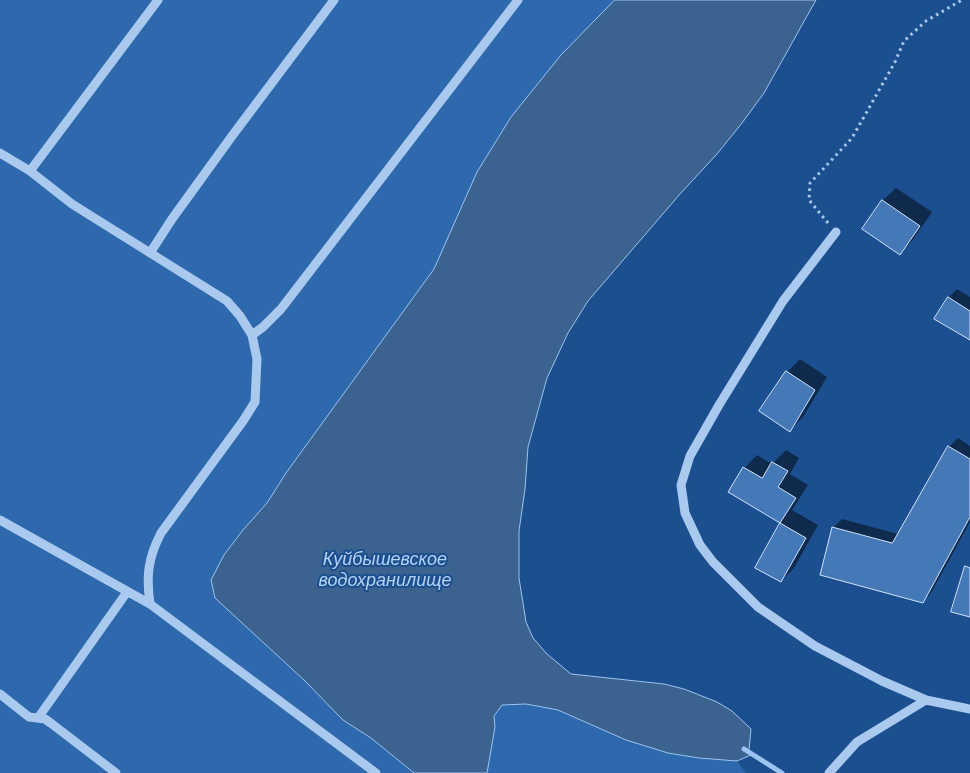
<!DOCTYPE html>
<meta charset="utf-8">
<style>
body{margin:0}
canvas{display:block;background:#1b4f8f}
</style>
<canvas width="970" height="773"></canvas>
<script>
const ctx = document.querySelector('canvas').getContext('2d');
ctx.lineJoin = 'round';
function fill(path, color) {
  ctx.fillStyle = color;
  ctx.fill(path, 'evenodd');
}
function stroke(path, color, width, dash) {
  ctx.strokeStyle = color;
  ctx.lineWidth = width;
  ctx.lineCap = dash ? 'butt' : 'round';
  ctx.setLineDash(dash || []);
  ctx.stroke(path);
}
function label(font, color, halo, rows, align = 'center') {
  ctx.font = font + ' "Work Sans",sans-serif';
  ctx.lineWidth = 4;
  ctx.setLineDash([]);
  ctx.textBaseline = 'middle';
  ctx.strokeStyle = halo;
  ctx.fillStyle = color;
  for (const [text, x, y, turn = 0] of rows) {
    ctx.save();
    ctx.translate(x, y);
    ctx.rotate((+turn || 0) * Math.PI / 180);
    ctx.textAlign = isNaN(turn) ? turn : align;
    if (halo) ctx.strokeText(text, 0, 0);
    ctx.fillText(text, 0, 0);
    ctx.restore();
  }
}
fill(new Path2D(`
 M 0,0 L 615,0 L 595,21 L 511,117 L 477,172 L 434,269 L 286,473 L 267,503 L 243,530 L 224,555 L 211,580 L 215,598 L 304,680 L 343,720 L 371,738 L 414,773 L 0,773 Z
 M 526,704 L 558,710 L 626,740 L 668,753 L 699,758 L 737,761 L 746,773 L 487,773 L 495,727 L 494,716 L 502,705 Z`), '#2e69ad');
const water = new Path2D(`
 M 615,0 L 816,0 L 764,93 L 742,123 L 717,154 L 680,194 L 588,301 L 568,333 L 547,378 L 528,447 L 525,489 L 519,531 L 519,578 L 526,622 L 533,638 L 547,654 L 571,674 L 664,684 L 684,689 L 717,702 L 732,711 L 751,729 L 749,750 L 751,755 L 737,761 L 699,758 L 668,753 L 626,740 L 558,710 L 526,704 L 502,705 L 494,716 L 495,727 L 487,773 L 414,773 L 371,738 L 343,720 L 304,680 L 215,598 L 211,580 L 224,555 L 243,530 L 267,503 L 286,473 L 434,269 L 477,172 L 511,117 L 561,55 Z`);
fill(water, '#3c6290');
stroke(water, '#9cc4f0', 1);
fill(new Path2D(`
 M 896,188 L 932,212 L 912,241 L 900,253 L 864,229 L 883,200 Z
 M 957,289 L 970,297 L 970,339 L 949,297 Z
 M 800,359 L 827,377 L 803,417 L 790,430 L 761,411 L 787,372 Z
 M 958,438 L 970,446 L 970,522 L 931,593 L 923,601 L 821,574 L 834,527 L 842,519 L 898,534 L 949,447 Z
 M 786,450 L 799,458 L 790,474 L 808,485 L 792,510 L 818,525 L 794,568 L 781,581 L 757,567 L 782,523 L 730,492 L 744,468 L 757,455 L 772,464 Z`), '#0007');
stroke(new Path2D(`
 M 744,749 L 782,773`), '#9cc4f0', 5);
const building = new Path2D(`
 M 882,200 L 920,226 L 900,255 L 862,229 Z
 M 948,297 L 970,311 L 970,340 L 934,319 Z
 M 786,371 L 815,390 L 790,432 L 759,411 Z
 M 948,446 L 970,459 L 970,517 L 923,603 L 820,575 L 832,527 L 892,543 Z
 M 772,462 L 788,471 L 778,487 L 796,498 L 780,523 L 728,492 L 743,467 L 762,478 Z
 M 780,523 L 806,538 L 781,582 L 755,568 Z
 M 965,566 L 970,568 L 970,617 L 951,612 Z`);
fill(building, '#4478b7');
stroke(building, '#cfe3fa', 1);
stroke(new Path2D(`
 M 828,223 L 809,200 L 810,183 L 852,138 L 895,62 L 904,41 L 926,21 L 962,0`), '#a9c9ee', 3, [2.5, 4]);
stroke(new Path2D(`
 M 0,153 L 30,171 L 72,204 L 227,301 L 240,316 L 252,335 L 257,359 L 255,402 L 243,421 L 161,533 C 148,558 146,576 150,604
 M 30,171 L 158,0
 M 836,232 L 783,301 L 719,405 L 690,456 L 681,485 L 685,513 L 700,545 L 713,562 L 758,607 L 815,646 L 882,681 L 926,700 L 970,709
 M 150,253 L 172,219 L 232,136 L 334,0
 M 252,335 L 263,327 L 281,309 L 518,0
 M 0,520 L 150,604 L 376,773
 M 0,694 L 29,717 L 45,719 L 52,724 L 116,773
 M 38,718 L 127,592
 M 829,773 L 857,742 L 926,700`), '#a9c9ee', 9);
label('italic 18px', '#b5d3f5', '#1b4f8f', [
 ["Куйбышевское",385,560],
 ["водохранилище",385,581]
]);
</script>
